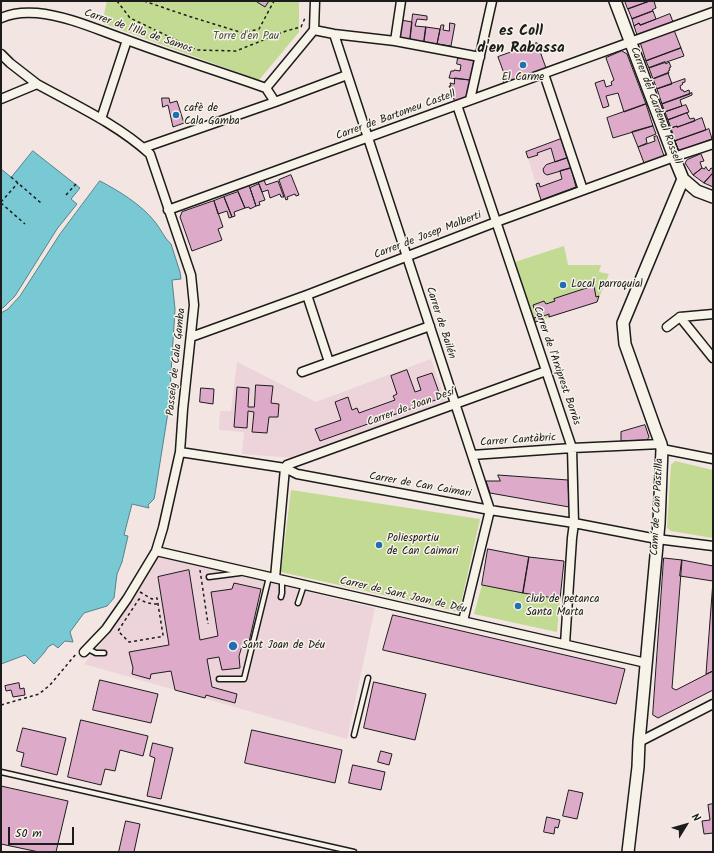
<!DOCTYPE html>
<meta charset="utf-8">
<style>
body{margin:0}
#map{position:relative;width:714px;height:853px;overflow:hidden;background:#f2e5e2;font-family:Kalam,sans-serif}
canvas{display:block}
.frame{position:absolute;inset:0;border:2px solid #1c1c1c;pointer-events:none}
.north{position:absolute;left:666px;top:805px;width:40px;height:40px;-webkit-text-stroke:3px #f7f3e8;paint-order:stroke;rotate:53deg;font-size:11px;font-weight:700;line-height:16px;text-align:center;color:#1c1c1c}
.north::after{content:'';display:block;margin:auto;width:14px;height:18px;background:#1c1c1c;clip-path:polygon(50% 0,100% 100%,50% 72%,0 100%)}
.scale{position:absolute;left:8px;top:827px;width:66px;height:18px;box-sizing:border-box;border:2px solid #1c1c1c;border-top:0;padding-left:5px;font-size:12px;line-height:14px;white-space:nowrap;color:#1c1c1c;-webkit-text-stroke:3px #f7f3e8;paint-order:stroke}
</style>
<div id="map">
<canvas width="714" height="853"></canvas>
<div class="frame"></div>
<div class="north">N</div>
<div class="scale">50 m</div>
</div>
<script>
const ctx = document.querySelector('canvas').getContext('2d');
ctx.lineJoin = 'round';
function fill(path, color) {
  ctx.fillStyle = color;
  ctx.fill(path, 'evenodd');
}
function stroke(path, color, width, dash) {
  ctx.strokeStyle = color;
  ctx.lineWidth = width;
  ctx.lineCap = dash ? 'butt' : 'round';
  ctx.setLineDash(dash || []);
  ctx.stroke(path);
}
function label(font, color, halo, rows, align = 'center') {
  ctx.font = font + ' Kalam,sans-serif';
  ctx.lineWidth = 3;
  ctx.setLineDash([]);
  ctx.textBaseline = 'middle';
  ctx.strokeStyle = halo;
  ctx.fillStyle = color;
  for (const [text, x, y, turn = 0] of rows) {
    ctx.save();
    ctx.translate(x, y);
    ctx.rotate((+turn || 0) * Math.PI / 180);
    ctx.textAlign = isNaN(turn) ? turn : align;
    if (halo) ctx.strokeText(text, 0, 0);
    ctx.fillText(text, 0, 0);
    ctx.restore();
  }
}
fill(new Path2D(`
 M 561,139 L 576,187 L 541,200 L 526,152 Z
 M 431,359 L 446,402 L 295,458 L 242,454 L 244,432 L 219,430 L 220,411 L 231,411 L 237,362 L 316,402 Z
 M 158,556 L 375,608 L 347,739 L 84,664 L 113,629 Z`), '#ecd4da');
fill(new Path2D(`
 M 107,1 L 299,1 L 299,32 L 259,80 L 102,23 Z
 M 564,246 L 568,265 L 601,265 L 599,272 L 609,274 L 597,302 L 535,322 L 515,262 Z
 M 675,461 L 713,470 L 713,538 L 671,531 L 667,528 L 671,465 Z
 M 291,490 L 480,519 L 459,612 L 281,572 Z
 M 482,585 L 560,599 L 557,632 L 474,614 Z`), '#c2da91');
const water = new Path2D(`
 M 33,151 L 80,188 L 71,199 L 77,204 L 57,229 L 15,296 L 3,308 L 1,308 L 1,256 L 2,255 L 1,254 L 1,169 L 11,177 Z
 M 100,181 C 119,191 142,205 155,222 C 161,229 164,238 171,244 L 180,272 L 181,279 L 172,280 L 175,309 L 169,406 L 155,494 L 154,499 L 148,505 L 149,508 L 132,504 L 124,535 L 128,536 L 122,562 L 117,574 L 114,598 L 107,606 L 84,613 L 70,632 L 73,642 L 65,641 L 58,648 L 53,644 L 48,647 L 44,653 L 34,664 L 25,655 L 1,664 L 1,313 L 8,309 L 20,296 L 60,234 Z`);
fill(water, '#79c9d4');
stroke(water, '#54848a', 1);
const building = new Path2D(`
 M 257,1 L 269,1 L 265,7 L 257,2 Z
 M 625,1 L 650,1 L 628,9 Z
 M 650,1 L 654,1 L 656,8 L 652,10 L 653,11 L 632,19 L 628,9 Z
 M 653,11 L 656,19 L 640,25 L 639,23 L 634,26 L 632,19 Z
 M 413,14 L 427,16 L 427,20 L 417,19 L 415,26 L 426,27 L 424,42 L 410,40 Z
 M 670,14 L 673,22 L 637,35 L 634,26 L 639,23 L 640,25 Z
 M 401,20 L 412,22 L 410,40 L 398,38 Z
 M 450,23 L 455,24 L 451,46 L 437,44 L 441,25 L 444,25 L 443,30 L 449,31 Z
 M 426,27 L 440,29 L 437,44 L 424,42 Z
 M 674,30 L 681,48 L 646,61 L 640,42 Z
 M 537,43 L 546,68 L 504,83 L 502,78 L 505,76 L 498,57 Z
 M 681,48 L 684,56 L 649,68 L 646,61 Z
 M 622,51 L 627,54 L 646,104 L 624,112 L 618,93 L 606,96 L 609,106 L 603,108 L 595,83 L 604,80 L 606,87 L 612,85 L 611,82 L 614,80 L 606,58 Z
 M 458,58 L 474,60 L 470,80 L 449,78 L 451,71 L 454,71 L 454,70 L 460,71 L 461,65 L 457,64 Z
 M 665,62 L 666,64 L 669,62 L 671,67 L 669,68 L 670,70 L 668,71 L 669,73 L 653,79 L 649,68 Z
 M 668,73 L 672,84 L 657,89 L 653,79 Z
 M 455,78 L 470,80 L 466,98 L 455,102 L 449,86 L 451,86 L 450,83 L 454,84 Z
 M 685,79 L 685,82 L 682,83 L 683,84 L 680,86 L 681,90 L 683,90 L 684,92 L 689,90 L 690,94 L 662,104 L 657,89 Z
 M 692,93 L 692,95 L 680,100 L 682,106 L 665,112 L 662,104 Z
 M 162,98 L 169,98 L 170,103 L 177,101 L 184,123 L 173,127 L 168,105 L 163,107 Z
 M 646,104 L 653,126 L 613,138 L 607,118 Z
 M 686,105 L 689,112 L 668,120 L 665,112 Z
 M 687,113 L 690,119 L 694,118 L 695,121 L 677,127 L 677,126 L 671,128 L 668,120 Z
 M 702,118 L 706,130 L 675,141 L 671,128 L 677,126 L 677,127 Z
 M 653,126 L 656,134 L 646,138 L 647,143 L 638,147 L 632,132 Z
 M 709,129 L 712,139 L 679,151 L 675,141 Z
 M 657,136 L 664,156 L 644,163 L 638,147 L 655,141 L 654,137 Z
 M 561,139 L 567,158 L 555,162 L 551,148 L 537,153 L 538,155 L 528,158 L 526,152 Z
 M 701,154 L 704,161 L 700,162 L 702,168 L 693,175 L 685,163 L 687,160 Z
 M 567,158 L 571,168 L 547,175 L 544,173 L 543,169 L 546,165 Z
 M 706,167 L 707,169 L 709,171 L 711,168 L 713,169 L 713,173 L 704,183 L 693,175 L 702,168 L 704,169 Z
 M 571,168 L 576,187 L 541,200 L 536,184 L 539,183 L 540,187 L 562,179 L 560,171 Z
 M 713,173 L 713,187 L 704,183 Z
 M 291,175 L 299,195 L 296,196 L 295,194 L 287,197 L 288,199 L 286,200 L 279,180 Z
 M 264,180 L 266,185 L 278,181 L 284,197 L 281,197 L 280,194 L 270,198 L 268,190 L 262,192 L 258,182 Z
 M 259,184 L 265,200 L 259,202 L 260,205 L 256,206 L 250,188 Z
 M 249,185 L 256,206 L 250,209 L 249,207 L 245,208 L 237,189 Z
 M 238,192 L 245,208 L 234,212 L 235,216 L 232,217 L 224,197 Z
 M 224,197 L 232,217 L 229,218 L 227,211 L 218,214 L 214,201 Z
 M 214,201 L 223,227 L 218,229 L 222,240 L 192,251 L 180,217 L 182,212 Z
 M 594,286 L 596,297 L 599,296 L 597,302 L 549,317 L 549,314 L 541,317 L 542,320 L 535,322 L 534,318 L 537,317 L 533,305 L 544,301 L 546,304 L 555,301 L 554,299 Z
 M 407,370 L 415,392 L 421,390 L 417,378 L 432,373 L 441,398 L 320,441 L 315,429 L 341,420 L 335,402 L 348,397 L 352,410 L 357,408 L 359,413 L 395,400 L 393,396 L 397,394 L 391,376 Z
 M 256,385 L 273,386 L 271,403 L 279,404 L 278,417 L 269,417 L 267,433 L 252,432 L 254,412 L 248,411 L 247,428 L 234,427 L 237,387 L 249,388 L 248,407 L 254,407 Z
 M 201,388 L 214,389 L 213,404 L 200,402 Z
 M 645,425 L 649,437 L 647,440 L 621,441 L 621,432 Z
 M 498,475 L 568,480 L 569,507 L 490,493 L 486,481 L 500,481 Z
 M 488,549 L 529,557 L 523,593 L 482,585 Z
 M 529,557 L 564,561 L 560,599 L 523,593 Z
 M 664,558 L 682,560 L 672,688 L 676,690 L 713,671 L 713,690 L 658,718 L 653,715 Z
 M 682,560 L 713,566 L 713,671 L 706,674 L 713,581 L 680,576 Z
 M 189,570 L 200,640 L 218,636 L 211,592 L 232,589 L 234,583 L 261,589 L 249,642 L 252,644 L 251,649 L 242,646 L 239,656 L 240,668 L 222,670 L 219,657 L 207,659 L 212,687 L 237,694 L 235,703 L 206,695 L 205,698 L 175,690 L 171,671 L 151,674 L 150,679 L 132,674 L 133,668 L 129,652 L 169,645 L 158,577 Z
 M 393,615 L 625,669 L 616,704 L 383,650 Z
 M 100,680 L 158,694 L 151,723 L 93,710 Z
 M 374,682 L 426,694 L 415,740 L 364,728 Z
 M 19,683 L 20,689 L 24,688 L 25,695 L 13,697 L 11,690 L 6,691 L 5,686 Z
 M 81,720 L 148,736 L 143,756 L 120,750 L 115,771 L 105,769 L 101,785 L 68,777 Z
 M 23,728 L 66,738 L 57,775 L 21,766 L 24,753 L 17,751 Z
 M 252,730 L 342,750 L 335,783 L 245,763 Z
 M 153,743 L 173,748 L 161,799 L 147,796 L 155,758 L 150,756 Z
 M 381,751 L 392,754 L 389,765 L 378,762 Z
 M 353,765 L 385,772 L 381,790 L 349,783 Z
 M 1,786 L 68,801 L 56,852 L 39,852 L 1,844 Z
 M 569,790 L 583,793 L 577,819 L 563,816 Z
 M 713,804 L 713,833 L 704,834 L 702,821 L 710,820 L 708,805 Z
 M 547,817 L 560,820 L 558,828 L 555,827 L 554,834 L 544,832 Z
 M 126,821 L 140,824 L 134,852 L 119,852 Z`);
fill(building, '#ddabc9');
stroke(building, '#1c1c1c', 1);
const lane = new Path2D(`
 M 209,577 L 240,573
 M 281,597 L 282,593 L 282,580
 M 298,603 L 304,585
 M 88,649 L 96,653 L 104,653
 M 219,679 L 244,679 L 269,577
 M 354,735 L 368,678
 M 1,772 L 354,852`);
const street = new Path2D(`
 M 1,18 C 12,13 25,12 37,13 C 68,16 98,30 127,40 C 173,57 220,72 266,88
 M 314,30 L 334,34 L 395,41 L 480,57
 M 334,34 L 490,510 L 463,621
 M 395,41 L 401,1
 M 1,54 L 10,63 L 37,84
 M 544,74 L 583,190
 M 266,88 L 314,30 L 315,1
 M 266,88 L 275,102 L 347,75
 M 1,99 L 37,84 C 75,105 117,124 150,154 L 191,275 L 194,305 L 183,409 L 180,452 L 163,528 L 156,551 L 127,599 L 106,629 L 84,652
 M 470,100 L 492,1
 M 457,105 L 572,448 L 574,523 L 572,538 L 565,644
 M 101,119 L 127,40
 M 143,148 L 275,102
 M 168,210 L 713,12
 M 307,295 L 329,362
 M 713,314 L 680,317 L 713,358
 M 667,327 L 680,317
 M 191,337 L 307,295 L 496,222 L 674,157 L 713,144
 M 302,372 L 430,326
 M 662,449 L 713,459
 M 180,452 L 285,468 L 297,474 L 490,510 L 574,523 L 657,539 L 713,546
 M 472,455 L 572,448 L 661,444
 M 285,468 L 287,465 L 546,371
 M 156,551 L 646,663
 M 275,578 L 285,468
 M 639,742 L 713,704`);
const secondary = new Path2D(`
 M 615,1 L 674,157 L 683,179 L 697,191 L 713,197
 M 628,852 L 638,767 L 639,742 L 659,523 L 662,449 L 661,444 L 656,431 L 625,344 L 623,323 L 683,179`);
stroke(lane, '#1c1c1c', 7);
stroke(street, '#1c1c1c', 11);
stroke(secondary, '#1c1c1c', 14);
stroke(new Path2D(`
 M 117,1 L 130,18 L 197,50 L 236,51 L 286,31 L 301,27 L 305,18 L 306,18
 M 144,1 L 188,16 L 243,33 L 259,29 L 274,1
 M 11,177 L 41,203
 M 66,195 L 76,184
 M 1,202 L 18,183
 M 1,203 L 25,224
 M 200,570 L 208,624
 M 140,592 L 152,599 L 157,598 L 163,635 L 162,637 L 159,637 L 129,642 L 118,631 L 139,599 C 146,603 150,604 158,604
 M 1,705 L 39,694 L 50,685 L 76,654`), '#1c1c1c', 1.5, [3, 3]);
stroke(lane, '#f7f3e8', 4);
stroke(street, '#f7f3e8', 8);
stroke(secondary, '#f7f3e8', 11);
for (const [x, y, r, color] of [
 [523,65,4,"#1f6fb2"],
 [176,115,4,"#1f6fb2"],
 [563,285,4,"#1f6fb2"],
 [379,545,4,"#1f6fb2"],
 [518,606,4,"#1f6fb2"],
 [233,646,5,"#1f6fb2"]
]) {
  const dot = new Path2D();
  dot.arc(x, y, r, 0, 2 * Math.PI);
  ctx.fillStyle = color;
  ctx.fill(dot);
  stroke(dot, '#f7f3e8', 1.5);
}
label('11px', '#1c1c1c', '#f7f3e8', [
 ["Carrer de l'Illa de Samos",138,32,19],
 ["Carrer del Cardenal Rossell",655,106,69],
 ["Carrer de Bartomeu Castell",396,116,-20],
 ["Carrer de Josep Malberti",428,236,-21],
 ["Carrer de Bailén",440,323,72],
 ["Passeig de Cala Gamba",177,362,-84],
 ["Carrer de l'Arxiprest Borràs",556,366,71],
 ["Carrer de Joan Desí",411,408,-20],
 ["Carrer Cantàbric",518,441,-4],
 ["Carrer de Can Caimari",420,486,10],
 ["Camí de Can Pastilla",658,507,-87],
 ["Carrer de Sant Joan de Déu",403,596,13]
]);
label('11px', '#4e553f', '#f7f3e8', [
 ["Torre d'en Pau",246,37]
]);
label('11px', '#1c1c1c', '#f7f3e8', [
 ["El Carme",523,78,"center"],
 ["cafè de",184,109],
 ["Cala Gamba",184,122],
 ["Local parroquial",571,285],
 ["Poliesportiu",387,539],
 ["de Can Caimari",387,552],
 ["club de petanca",526,600],
 ["Santa Marta",526,613],
 ["Sant Joan de Déu",242,646]
], 'left');
label('bold 15px', '#1c1c1c', '#f7f3e8', [
 ["es Coll",521,32],
 ["d'en Rabassa",521,49]
]);
</script>
